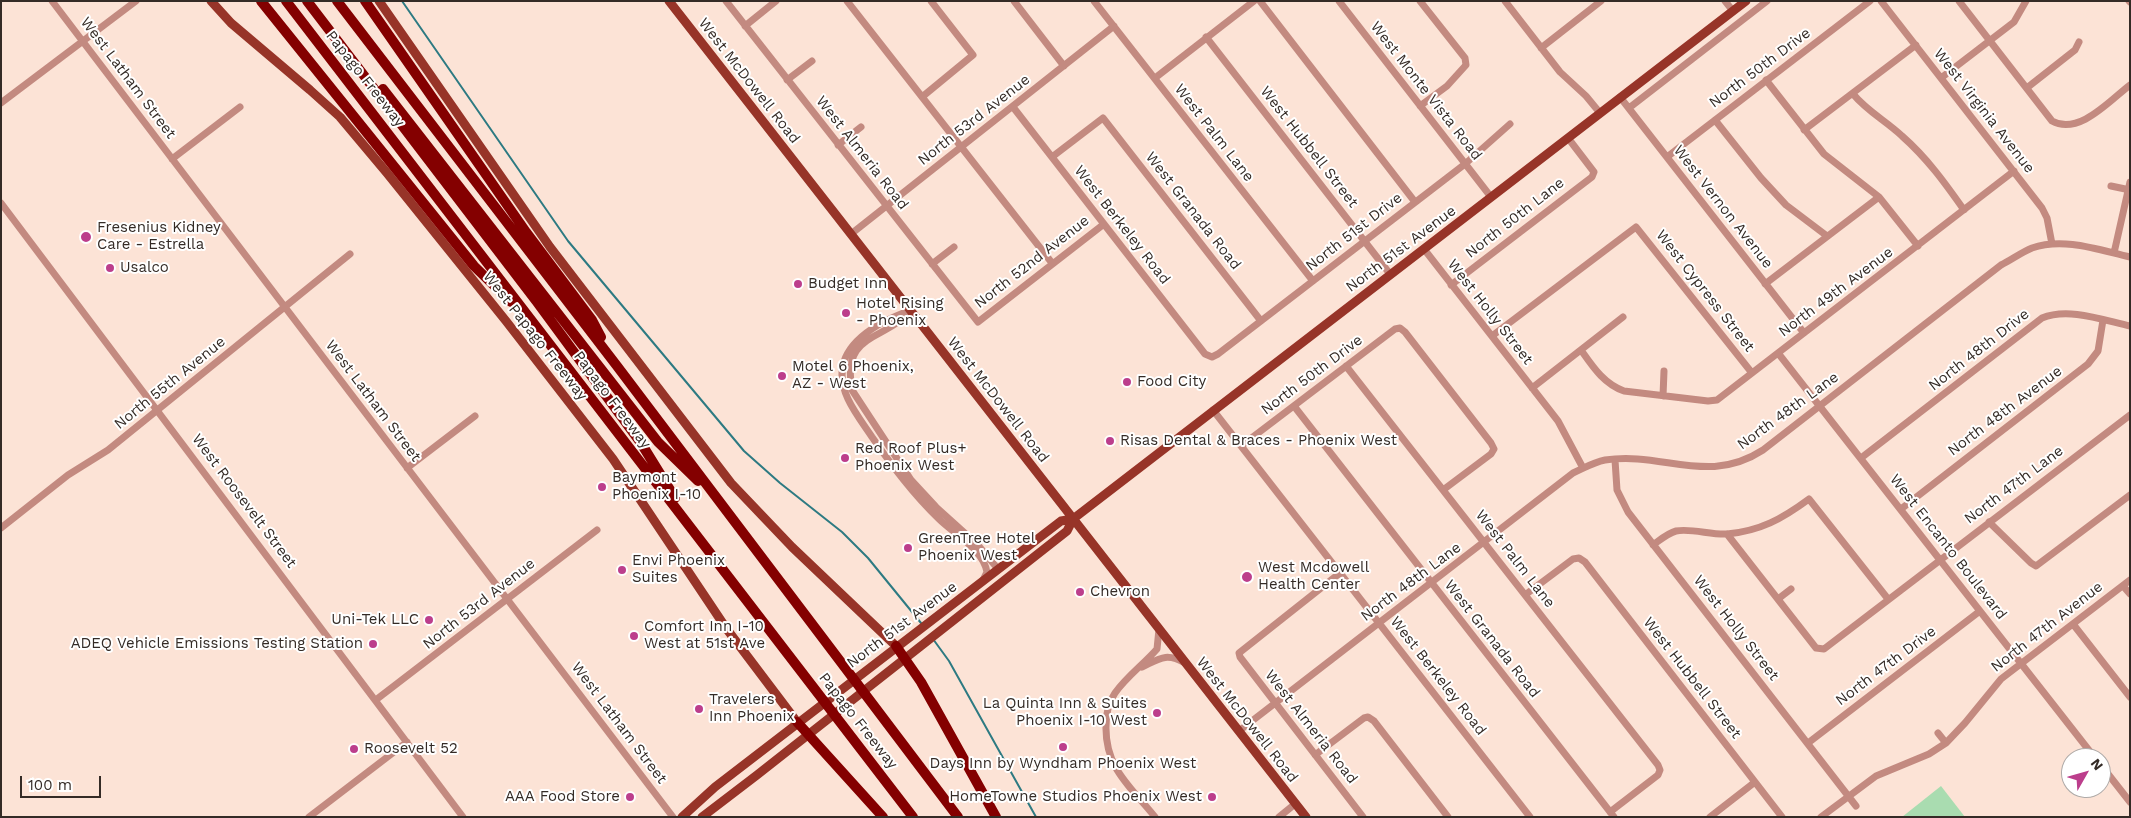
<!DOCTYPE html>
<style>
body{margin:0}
#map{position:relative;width:2131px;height:818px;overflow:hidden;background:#fce3d6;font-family:"Work Sans",sans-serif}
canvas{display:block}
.frame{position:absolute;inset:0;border:2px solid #342b26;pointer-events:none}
.north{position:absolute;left:2061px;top:748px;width:50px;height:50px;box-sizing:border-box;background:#fff;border:1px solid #aeaaa8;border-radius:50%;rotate:52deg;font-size:14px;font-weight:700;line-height:20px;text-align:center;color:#342b26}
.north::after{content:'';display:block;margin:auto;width:18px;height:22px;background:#bc3e8c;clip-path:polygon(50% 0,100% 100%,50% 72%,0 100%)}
.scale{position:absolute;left:20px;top:776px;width:81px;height:22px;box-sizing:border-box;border:2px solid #342b26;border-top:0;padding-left:6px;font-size:15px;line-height:18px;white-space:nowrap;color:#342b26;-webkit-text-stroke:4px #fff;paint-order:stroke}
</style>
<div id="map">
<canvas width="2131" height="818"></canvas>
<div class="frame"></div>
<div class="north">N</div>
<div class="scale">100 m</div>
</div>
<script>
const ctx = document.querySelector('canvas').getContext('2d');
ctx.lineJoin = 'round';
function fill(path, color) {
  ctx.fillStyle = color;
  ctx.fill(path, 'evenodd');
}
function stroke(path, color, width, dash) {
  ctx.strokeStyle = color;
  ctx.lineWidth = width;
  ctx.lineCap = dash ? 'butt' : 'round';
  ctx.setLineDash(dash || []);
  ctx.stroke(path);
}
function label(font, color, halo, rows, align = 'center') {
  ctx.font = font + ' "Work Sans",sans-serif';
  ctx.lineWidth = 4;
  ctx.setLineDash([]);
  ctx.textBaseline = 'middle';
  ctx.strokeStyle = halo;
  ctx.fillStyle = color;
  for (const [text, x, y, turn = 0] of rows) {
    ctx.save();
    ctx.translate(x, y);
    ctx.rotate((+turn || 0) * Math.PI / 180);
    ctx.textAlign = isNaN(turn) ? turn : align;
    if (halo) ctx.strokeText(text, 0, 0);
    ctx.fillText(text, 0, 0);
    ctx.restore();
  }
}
fill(new Path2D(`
 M 1941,786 L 1965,817 L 1902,817 Z`), '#a9dcb0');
stroke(new Path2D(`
 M 402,1 L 568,241 L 744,451 L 780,483 L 842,532 L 868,558 L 921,623
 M 933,639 L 949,661 L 1036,817`), '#2d7a82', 2);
stroke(new Path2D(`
 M 52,1 L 673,817
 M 726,1 L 978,322 L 1104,224
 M 847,1 L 1052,263
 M 1014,1 L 1064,66
 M 1094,1 L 1313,281
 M 1260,1 L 1415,202
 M 1339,1 L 1491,197
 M 1420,1 L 1465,58 L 1466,65 L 1447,86 L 1420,106
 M 1505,1 L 1560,72 L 1586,96 L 1600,113
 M 1725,1 L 1733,11
 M 1881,1 L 2042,208 L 2047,218 L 2052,244
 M 1959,1 L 2052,121 C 2079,136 2110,100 2130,85
 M 2129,1 L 2130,2
 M 745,26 L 776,1
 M 1206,37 L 1390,274
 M 1541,48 L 1601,1
 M 1155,78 L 1254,1
 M 1941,78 L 2014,22 L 2026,1
 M 787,80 L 812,61
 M 1766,80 L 1824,154 L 1879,197 L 1918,246
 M 2028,87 L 2075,50 L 2079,42
 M 1853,94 C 1867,111 1886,121 1902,136 C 1927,158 1945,183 1964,210
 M 922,97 L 973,55 L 931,1
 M 1620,97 L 1804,333
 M 1,103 L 136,1
 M 1013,107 L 1191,336 L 1205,354 L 1212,357 L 1218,354 L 1465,164 L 1510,124
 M 1629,108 L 1767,1
 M 1715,120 L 1761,178 L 1786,205 L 1827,236
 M 1804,130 L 1916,45
 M 838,145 L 861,127
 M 1052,157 L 1103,118 L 1261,321
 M 1667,157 L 1870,1
 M 172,159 L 240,107
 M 2111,186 L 2130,190
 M 1,203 L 463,817
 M 851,234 L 1114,26
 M 1424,249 L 1558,421 L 1583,468
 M 2114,253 L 2130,182
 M 932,264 L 954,247
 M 1765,284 L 1879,197
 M 1451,285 L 1592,177 L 1594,172 L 1568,138
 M 910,310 C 886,342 841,331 852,390 L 911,480 L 936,507 L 977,544 L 998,569
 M 911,310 C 873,324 825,350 848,399 C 854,412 864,425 872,437 C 893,467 913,494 939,519 C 954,534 983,549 987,572 L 983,580
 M 1492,336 L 1636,227 L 1752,373
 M 1581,350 C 1593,367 1604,384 1624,391 L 1708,401 L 1717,400 L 2014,171
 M 1778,353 L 2095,758
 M 1346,366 L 1658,765 L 1660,770 L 1658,775 L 1610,812
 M 1532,388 L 1623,317
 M 1663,396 L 1664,371
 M 1294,406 L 1614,817
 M 1213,410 L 1530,817
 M 1241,446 L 1395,329 L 1400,328 L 1405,332 L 1491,443 L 1494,449 L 1491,454 L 1443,490
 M 1861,458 L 2042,318 C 2068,307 2103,320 2130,326
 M 1615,460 L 1617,490 L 1628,512 L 1856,806
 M 407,468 L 475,416
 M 1901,509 L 2088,364 L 2098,351 L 2103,320
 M 1989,522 L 2031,563 L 2036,566 L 2130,495
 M 1,528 L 68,475 L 108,450 L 350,254
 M 1727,534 L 1816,648 L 1824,649 L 2130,415
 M 1653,545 C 1660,540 1668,533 1676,531 C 1691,528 1711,535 1727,534 C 1760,531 1782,519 1809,499 L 1888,599
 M 1340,573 L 1239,653 L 1240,657 L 1363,817
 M 2123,586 L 2130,594
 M 1525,595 L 1573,559 L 1579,558 L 1585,562 L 1782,817
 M 1778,599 L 1791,589
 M 2073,624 L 2130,697
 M 1142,667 C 1159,659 1166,652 1185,663
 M 377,699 L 597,530
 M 1239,731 L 1573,473 C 1584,468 1594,462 1605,460 C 1663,451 1708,486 1763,450 L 2001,265 C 2011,260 2022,252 2032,248 C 2064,237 2099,250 2130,257
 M 1938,733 L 1946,743
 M 1808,743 L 1980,611
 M 1315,755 L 1364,718 L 1368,717 L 1374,721 L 1448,817
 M 2101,765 L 2130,802
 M 309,817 L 407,742
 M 1155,817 C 1130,786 1105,768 1106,726 C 1106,714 1108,703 1115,693 C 1127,676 1144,664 1157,649 L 1159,629
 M 1279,817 L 1295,804
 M 1710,817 L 1755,782
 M 1821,817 L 1876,776 L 1929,754 L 1946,743 L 1965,723 L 2001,679 L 2130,580`), '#c38a80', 7);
stroke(new Path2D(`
 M 211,1 L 231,23 L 310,90 L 340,117 L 387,173 L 506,321 L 613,459 L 726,628 L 797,722
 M 379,1 L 550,247 L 731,483 L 792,547 L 896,646
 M 669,1 L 1306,817
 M 682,817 L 715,787 L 1061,521 L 1073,519
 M 702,817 L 757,775 L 1067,531 L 1073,519 L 1086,509 L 1746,1`), '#973428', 9);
stroke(new Path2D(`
 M 261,1 L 474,266 L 511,302
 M 286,1 L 913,817
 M 307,1 L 537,302 L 641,443 L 675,498
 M 337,1 L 617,366 L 958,817
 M 365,1 L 526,232 L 592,320 L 601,337
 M 383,89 L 658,442 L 698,481
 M 896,646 L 921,682 L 996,817
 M 797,722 L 883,817`), '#840000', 10);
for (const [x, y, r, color] of [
 [86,237,6,"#bc3e8c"],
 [110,268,5,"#bc3e8c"],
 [798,284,5,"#bc3e8c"],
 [846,313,5,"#bc3e8c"],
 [782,376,5,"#bc3e8c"],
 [1127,382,5,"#bc3e8c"],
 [1110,441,5,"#bc3e8c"],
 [845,458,5,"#bc3e8c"],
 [602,487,5,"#bc3e8c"],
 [908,548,5,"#bc3e8c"],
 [622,570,5,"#bc3e8c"],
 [1247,577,6,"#bc3e8c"],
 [1080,592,5,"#bc3e8c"],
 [429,620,5,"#bc3e8c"],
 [634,636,5,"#bc3e8c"],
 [373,644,5,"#bc3e8c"],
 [699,709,5,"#bc3e8c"],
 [1157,713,5,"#bc3e8c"],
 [1063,747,5,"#bc3e8c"],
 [354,749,5,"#bc3e8c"],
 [630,797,5,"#bc3e8c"],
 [1212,797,5,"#bc3e8c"]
]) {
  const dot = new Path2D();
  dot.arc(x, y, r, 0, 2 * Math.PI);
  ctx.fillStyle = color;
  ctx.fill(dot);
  stroke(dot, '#fff', 2);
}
label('15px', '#342b26', '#fff', [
 ["North 50th Drive",1760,68,-37],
 ["West Latham Street",128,78,53],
 ["Papago Freeway",365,79,52],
 ["West McDowell Road",749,81,52],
 ["West Monte Vista Road",1426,91,52],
 ["West Virginia Avenue",1984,111,52],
 ["North 53rd Avenue",974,120,-38],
 ["West Palm Lane",1214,133,52],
 ["West Hubbell Street",1309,147,52],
 ["West Almeria Road",862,153,52],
 ["West Vernon Avenue",1723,207,52],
 ["West Granada Road",1193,211,52],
 ["North 50th Lane",1515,218,-38],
 ["West Berkeley Road",1122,225,52],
 ["North 51st Drive",1354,232,-38],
 ["North 51st Avenue",1401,249,-37],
 ["North 52nd Avenue",1032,262,-38],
 ["West Cypress Street",1705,291,52],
 ["North 49th Avenue",1836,292,-37],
 ["West Holly Street",1490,312,52],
 ["West Papago Freeway",535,336,52],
 ["North 48th Drive",1979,350,-38],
 ["North 50th Drive",1312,375,-37],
 ["North 55th Avenue",170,383,-39],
 ["Papago Freeway",612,400,53],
 ["West McDowell Road",998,400,52],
 ["West Latham Street",373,401,53],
 ["North 48th Lane",1788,411,-36],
 ["North 48th Avenue",2005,411,-37],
 ["North 47th Lane",2014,485,-37],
 ["West Roosevelt Street",244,501,53],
 ["West Encanto Boulevard",1948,547,52],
 ["West Palm Lane",1515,559,52],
 ["North 48th Lane",1411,582,-37],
 ["North 53rd Avenue",479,604,-38],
 ["North 51st Avenue",902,625,-37],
 ["North 47th Avenue",2047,627,-38],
 ["West Holly Street",1736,628,52],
 ["West Granada Road",1492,639,52],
 ["North 47th Drive",1886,666,-37],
 ["West Berkeley Road",1438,676,52],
 ["West Hubbell Street",1692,678,52],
 ["West McDowell Road",1247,720,52],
 ["Papago Freeway",858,721,52],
 ["West Latham Street",619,723,53],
 ["West Almeria Road",1311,727,52]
]);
label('15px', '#342b26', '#fff', [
 ["Fresenius Kidney",97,228],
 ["Care - Estrella",97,245],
 ["Usalco",120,268],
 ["Budget Inn",808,284],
 ["Hotel Rising",856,304],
 ["- Phoenix",856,321],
 ["Motel 6 Phoenix,",792,367],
 ["AZ - West",792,384],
 ["Food City",1137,382],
 ["Risas Dental & Braces - Phoenix West",1120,441],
 ["Red Roof Plus+",855,449],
 ["Phoenix West",855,466],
 ["Baymont",612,478],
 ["Phoenix I-10",612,495],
 ["GreenTree Hotel",918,539],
 ["Phoenix West",918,556],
 ["Envi Phoenix",632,561],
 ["Suites",632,578],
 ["West Mcdowell",1258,568],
 ["Health Center",1258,585],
 ["Chevron",1090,592],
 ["Uni-Tek LLC",419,620,"right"],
 ["Comfort Inn I-10",644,627],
 ["West at 51st Ave",644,644],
 ["ADEQ Vehicle Emissions Testing Station",363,644,"right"],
 ["Travelers",709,700],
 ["Inn Phoenix",709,717],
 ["La Quinta Inn & Suites",1147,704,"right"],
 ["Phoenix I-10 West",1147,721,"right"],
 ["Roosevelt 52",364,749],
 ["Days Inn by Wyndham Phoenix West",1063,764,"center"],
 ["AAA Food Store",620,797,"right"],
 ["HomeTowne Studios Phoenix West",1202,797,"right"]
], 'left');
</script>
